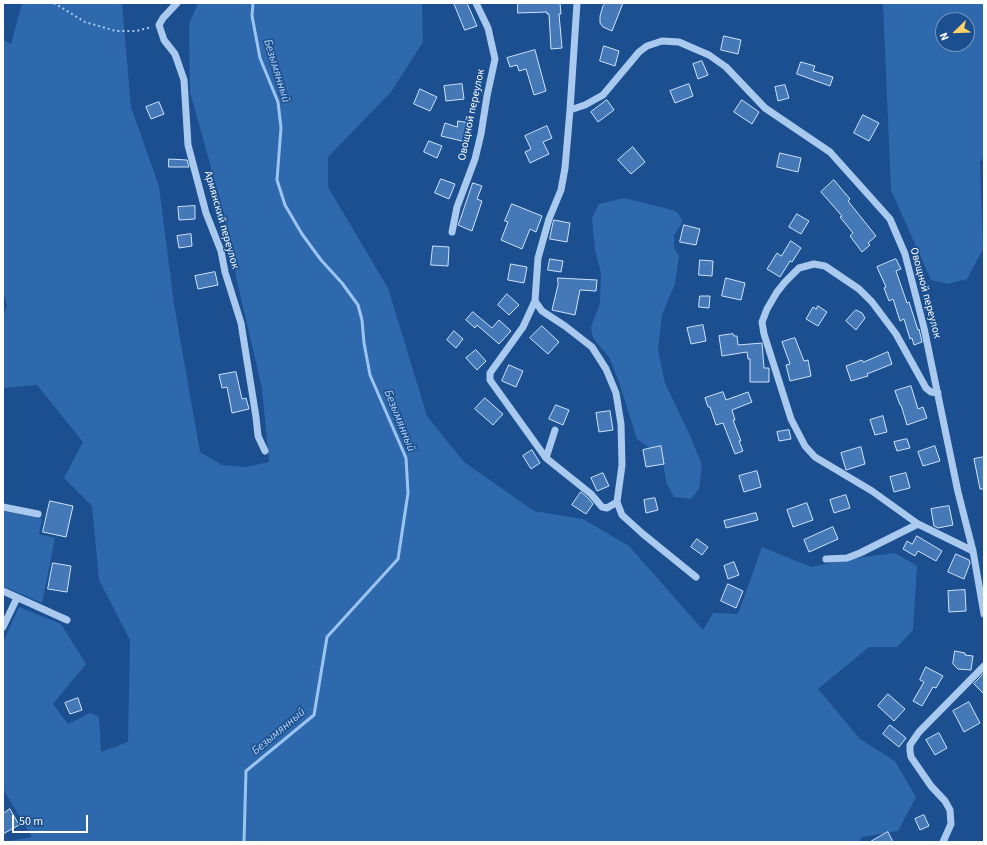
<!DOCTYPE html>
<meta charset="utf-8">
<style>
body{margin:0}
#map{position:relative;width:987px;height:845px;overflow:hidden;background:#1b4f8f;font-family:"Source Sans 3",sans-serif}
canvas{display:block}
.frame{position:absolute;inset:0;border:4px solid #fff;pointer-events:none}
.north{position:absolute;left:935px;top:12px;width:40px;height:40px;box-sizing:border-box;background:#1b4f8f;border:1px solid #7695bc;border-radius:50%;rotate:247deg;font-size:11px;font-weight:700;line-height:16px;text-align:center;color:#fff}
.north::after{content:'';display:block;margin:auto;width:14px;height:18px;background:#ffd166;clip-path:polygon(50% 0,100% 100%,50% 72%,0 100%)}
.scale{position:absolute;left:12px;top:815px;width:76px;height:18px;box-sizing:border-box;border:2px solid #fff;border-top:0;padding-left:5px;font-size:12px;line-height:14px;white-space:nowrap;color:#fff;-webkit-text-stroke:3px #1b4f8f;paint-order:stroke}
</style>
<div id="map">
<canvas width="987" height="845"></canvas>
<div class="frame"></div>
<div class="north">N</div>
<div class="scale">50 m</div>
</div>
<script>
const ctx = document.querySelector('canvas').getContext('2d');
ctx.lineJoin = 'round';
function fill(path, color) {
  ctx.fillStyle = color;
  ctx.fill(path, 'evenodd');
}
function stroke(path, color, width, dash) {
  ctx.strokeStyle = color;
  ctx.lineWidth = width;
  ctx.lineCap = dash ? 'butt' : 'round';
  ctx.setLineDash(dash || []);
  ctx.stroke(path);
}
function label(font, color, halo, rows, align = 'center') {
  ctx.font = font + ' "Source Sans 3",sans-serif';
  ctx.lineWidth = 3;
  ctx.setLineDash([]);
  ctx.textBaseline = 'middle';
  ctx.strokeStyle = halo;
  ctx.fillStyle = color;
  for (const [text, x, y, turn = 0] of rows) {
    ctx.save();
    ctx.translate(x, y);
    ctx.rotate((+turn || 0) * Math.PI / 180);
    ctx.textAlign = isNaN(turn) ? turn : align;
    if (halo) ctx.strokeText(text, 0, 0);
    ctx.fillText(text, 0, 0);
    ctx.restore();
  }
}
fill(new Path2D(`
 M 22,3 L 122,3 L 131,107 L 159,186 L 174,304 L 200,452 L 222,465 L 246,467 L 269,462 L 262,388 L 236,277 L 234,250 L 190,92 L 189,24 L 198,3 L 422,3 L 423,42 L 391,92 L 328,157 L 328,187 L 388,288 L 427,416 L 464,462 L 534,511 L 583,519 L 629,546 L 703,630 L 713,613 L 738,614 L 762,547 L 811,567 L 856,558 L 895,553 L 917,566 L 913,630 L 897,647 L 869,647 L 818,689 L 860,739 L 895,761 L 916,797 L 898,831 L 862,837 L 859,842 L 3,842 L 32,837 L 3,789 L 3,642 L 19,607 L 61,624 L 86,664 L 53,704 L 68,724 L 90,713 L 99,717 L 101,752 L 128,742 L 130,640 L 99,580 L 92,506 L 64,478 L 83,442 L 37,385 L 3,388 L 3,318 L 7,305 L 3,291 L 3,40 L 11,44 Z
 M 883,3 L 984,3 L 984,156 L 980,162 L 983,249 L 967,279 L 948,284 L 931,280 L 891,190 ZM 943,20 L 967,20 L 967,44 L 943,44 Z
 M 624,198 L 669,209 L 677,212 L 682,220 L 681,225 L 674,235 L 674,248 L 679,256 L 675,284 L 662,315 L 658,350 L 665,383 L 691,438 L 702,465 L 699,489 L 691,499 L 674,497 L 666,482 L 663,462 L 654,452 L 637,439 L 619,382 L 609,357 L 593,338 L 591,327 L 600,303 L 601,273 L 595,250 L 592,218 L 599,204 Z
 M 3,511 L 42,519 L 39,534 L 55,538 L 42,603 L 3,586 L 3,552 L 4,549 L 3,548 Z`), '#2e69ad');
stroke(new Path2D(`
 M 244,842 L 246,771 L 314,715 L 327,637 L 398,559 L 408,493 L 406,458 L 370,375 L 364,343 L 362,320 L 358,305 L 342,283 L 321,260 L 302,234 L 285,205 L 277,180 L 281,128 L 278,102 L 260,58 L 252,16 L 253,3`), '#9cc4f0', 3);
const building = new Path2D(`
 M 454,3 L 467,3 L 477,26 L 465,30 Z
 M 518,3 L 560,3 L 561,14 L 559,14 L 562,48 L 551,49 L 549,14 L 547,14 L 547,12 L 518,13 Z
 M 606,3 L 623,3 L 612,31 L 603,27 L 600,23 L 600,16 L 603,6 Z
 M 724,36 L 741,40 L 738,54 L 721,50 Z
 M 604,46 L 619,51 L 615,66 L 600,61 Z
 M 535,50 L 546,91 L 534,95 L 526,69 L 519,71 L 517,65 L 510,67 L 507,58 Z
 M 702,61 L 708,75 L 698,79 L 693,64 Z
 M 801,62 L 815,66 L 813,71 L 833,77 L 830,86 L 797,74 Z
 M 462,84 L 464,99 L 446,101 L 444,86 Z
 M 689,84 L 693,96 L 675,103 L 670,91 Z
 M 785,85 L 789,98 L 778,101 L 775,87 Z
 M 420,89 L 437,97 L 430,111 L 414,104 Z
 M 607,100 L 614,110 L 598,122 L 591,112 Z
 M 742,100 L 759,112 L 752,124 L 734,112 Z
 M 159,102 L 164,114 L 151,119 L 146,107 Z
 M 863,115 L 879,123 L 869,141 L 854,133 Z
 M 458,121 L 470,123 L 466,142 L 441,136 L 445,123 L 457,127 Z
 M 547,126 L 552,138 L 543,142 L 549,154 L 530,163 L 525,152 L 531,149 L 525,136 Z
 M 429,141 L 442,146 L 437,158 L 424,152 Z
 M 633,147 L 645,162 L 631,174 L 618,160 Z
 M 780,153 L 801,158 L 798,172 L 777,167 Z
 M 169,159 L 187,160 L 189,167 L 169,167 Z
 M 441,179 L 455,184 L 449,199 L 435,193 Z
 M 834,180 L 850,199 L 848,201 L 876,236 L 868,243 L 870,245 L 862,252 L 850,236 L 853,233 L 840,217 L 842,216 L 821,192 Z
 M 473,183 L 482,186 L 477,199 L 482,201 L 472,231 L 458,225 L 460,220 Z
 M 512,204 L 542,216 L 536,232 L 530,229 L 522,249 L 501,240 L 508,222 L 505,221 Z
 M 195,206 L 195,219 L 179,220 L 178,207 Z
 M 797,214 L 809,221 L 801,234 L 789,227 Z
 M 554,220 L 570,223 L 567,242 L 550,239 Z
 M 684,225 L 700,229 L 696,245 L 680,242 Z
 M 191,234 L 192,246 L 179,248 L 177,236 Z
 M 791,241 L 801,248 L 792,262 L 790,261 L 780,277 L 767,269 L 777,253 L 781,256 Z
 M 433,246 L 449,247 L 448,266 L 431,265 Z
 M 550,259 L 563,261 L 561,272 L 548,270 Z
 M 896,259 L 901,269 L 896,271 L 907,303 L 909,302 L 918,330 L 919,329 L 922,342 L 914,345 L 912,338 L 910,339 L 904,319 L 900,321 L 893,299 L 889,301 L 884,288 L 886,287 L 877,267 Z
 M 700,260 L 713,261 L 712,276 L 699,275 Z
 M 511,264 L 527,267 L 524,283 L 508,280 Z
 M 215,272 L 218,285 L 198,289 L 195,276 Z
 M 558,278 L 597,280 L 596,291 L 580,290 L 575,315 L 552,310 L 558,285 Z
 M 726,278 L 745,283 L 741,300 L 722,296 Z
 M 507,294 L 519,305 L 509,315 L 498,305 Z
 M 700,296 L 710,296 L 709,308 L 699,307 Z
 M 818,306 L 827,312 L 818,326 L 806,319 L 813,307 L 816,309 Z
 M 856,310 L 862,313 L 865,318 L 856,330 L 846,321 Z
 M 473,312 L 492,328 L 499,320 L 511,331 L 499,344 L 477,325 L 475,328 L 466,320 Z
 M 703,325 L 706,341 L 691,344 L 687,328 Z
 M 542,326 L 559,342 L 548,354 L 530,338 Z
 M 454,331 L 463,339 L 456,348 L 447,340 Z
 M 733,334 L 734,336 L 737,336 L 738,345 L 762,343 L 764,368 L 769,368 L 769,382 L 750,382 L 750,359 L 748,359 L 747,352 L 722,356 L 719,336 Z
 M 795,338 L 804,361 L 808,360 L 811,376 L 790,381 L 786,365 L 790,364 L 782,342 Z
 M 476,350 L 486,361 L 477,370 L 466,358 Z
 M 888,352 L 892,364 L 867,374 L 868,376 L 851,381 L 846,366 L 862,360 L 863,362 Z
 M 509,365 L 523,371 L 516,387 L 502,381 Z
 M 236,372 L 242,399 L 246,398 L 249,409 L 232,413 L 227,387 L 222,388 L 219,375 Z
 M 911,386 L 918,409 L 923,407 L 927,418 L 907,425 L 901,405 L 900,405 L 895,391 Z
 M 723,392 L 726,400 L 748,392 L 752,402 L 732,410 L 735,420 L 733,420 L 741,441 L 739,441 L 743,451 L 735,454 L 723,423 L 716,425 L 710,407 L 708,407 L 705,398 Z
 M 485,398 L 503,414 L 493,425 L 475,409 Z
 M 556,405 L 569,410 L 563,425 L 549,419 Z
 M 610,411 L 613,430 L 599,432 L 596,413 Z
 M 883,416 L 887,432 L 875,435 L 870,420 Z
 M 789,430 L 791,439 L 779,441 L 777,432 Z
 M 907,439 L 910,448 L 897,451 L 894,442 Z
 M 661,446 L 664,464 L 646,467 L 643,450 Z
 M 935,446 L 940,461 L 923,466 L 918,452 Z
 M 861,447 L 865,464 L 846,470 L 841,453 Z
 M 532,450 L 540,463 L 531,469 L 523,456 Z
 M 984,457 L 984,489 L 980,489 L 974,459 Z
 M 757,471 L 761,487 L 744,492 L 739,476 Z
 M 603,473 L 609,486 L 597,491 L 591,478 Z
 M 906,473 L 910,488 L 894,492 L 890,477 Z
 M 581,492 L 588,498 L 593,504 L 586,514 L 572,505 Z
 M 846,495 L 850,508 L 834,513 L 830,500 Z
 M 655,498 L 658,510 L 646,513 L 644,500 Z
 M 50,501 L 73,506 L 66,537 L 43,532 Z
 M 807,503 L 813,520 L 793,527 L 787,510 Z
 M 949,506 L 953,525 L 938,528 L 934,526 L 931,509 Z
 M 756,513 L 758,520 L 726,528 L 724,521 Z
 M 833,527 L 838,539 L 809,552 L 804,540 Z
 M 917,536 L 942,551 L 936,561 L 918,551 L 915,556 L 903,549 L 907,541 L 912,544 Z
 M 697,539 L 708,547 L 702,555 L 691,547 Z
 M 956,554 L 969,560 L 970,563 L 964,579 L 948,572 Z
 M 734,562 L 739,575 L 728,579 L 724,566 Z
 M 53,563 L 71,566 L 67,592 L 48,589 Z
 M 728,584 L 743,591 L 736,608 L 721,601 Z
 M 965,590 L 966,611 L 949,612 L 948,591 Z
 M 955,651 L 965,653 L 965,655 L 973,656 L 971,670 L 958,669 L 953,664 Z
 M 926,667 L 943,676 L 936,688 L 933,687 L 922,706 L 913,701 L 924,682 L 920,680 Z
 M 984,673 L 984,694 L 974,684 Z
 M 888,694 L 905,709 L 894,721 L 878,706 Z
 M 78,698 L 82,710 L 70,714 L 65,703 Z
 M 969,702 L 980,723 L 964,732 L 953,711 Z
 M 890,725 L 906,738 L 899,747 L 883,734 Z
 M 939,733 L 947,748 L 935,755 L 926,740 Z
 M 10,809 L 19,825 L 3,834 L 3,814 Z
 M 924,815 L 929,826 L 920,830 L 915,819 Z
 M 888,832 L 893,842 L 870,842 Z`);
fill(building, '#4478b7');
stroke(building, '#cfe3fa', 1);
stroke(new Path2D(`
 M 54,3 L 85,22 L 116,31 L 136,31 L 152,27`), '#a9c9ee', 2, [2, 3]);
stroke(new Path2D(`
 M 177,3 L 163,18 L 159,25 L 164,40 L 175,54 L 184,80 L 188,145 L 206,213 L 221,251 L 225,272 L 241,323 L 256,417 L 258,436 L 265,451
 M 570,110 L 585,105 L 603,95 L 639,52 L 647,46 L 662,41 L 679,42 L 709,55 L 726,67 L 765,108 L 830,152 L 890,219 L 905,254 L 924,328 L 958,492 L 973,551 L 984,614
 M 452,232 L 457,207 L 475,159 L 481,134 L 487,96 L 495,59 L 488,28 L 476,3
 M 535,301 L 542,311 L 565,326 L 592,347 L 606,369 L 616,393 L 621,424 L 622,465 L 617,502 L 607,508 L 602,507 L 591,494 L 546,458 L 555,430
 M 938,393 L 931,392 L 926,388 L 896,334 L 872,302 L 859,289 L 825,266 L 814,264 L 799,268 L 785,282 L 777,292 L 767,309 L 762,322 L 764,334 L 791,419 L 805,446 L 815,457 L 872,491 L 918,524 L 973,551
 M 546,458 L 490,380 L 490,373 L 523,327 L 535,301 L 538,258 L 549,219 L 561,190 L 565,168 L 570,110 L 577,3
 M 617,502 L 622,515 L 643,534 L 696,577
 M 3,507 L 38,514
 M 826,559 L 847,558 L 860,553 L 918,524
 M 3,591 L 67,620
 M 3,627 L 17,598
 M 943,842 L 951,824 L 950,810 L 945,801 L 931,786 L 911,757 L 910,751 L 910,745 L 919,732 L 984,666`), '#a9c9ee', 7);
label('11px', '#fff', '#1b4f8f', [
 ["Овощной переулок",472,115,-78],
 ["Армянский переулок",221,220,74],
 ["Овощной переулок",925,293,75]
]);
label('italic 12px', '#b5d3f5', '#1b4f8f', [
 ["Безымянный",276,71,73],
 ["Безымянный",399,421,68],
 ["Безымянный",279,732,-40]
]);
</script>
